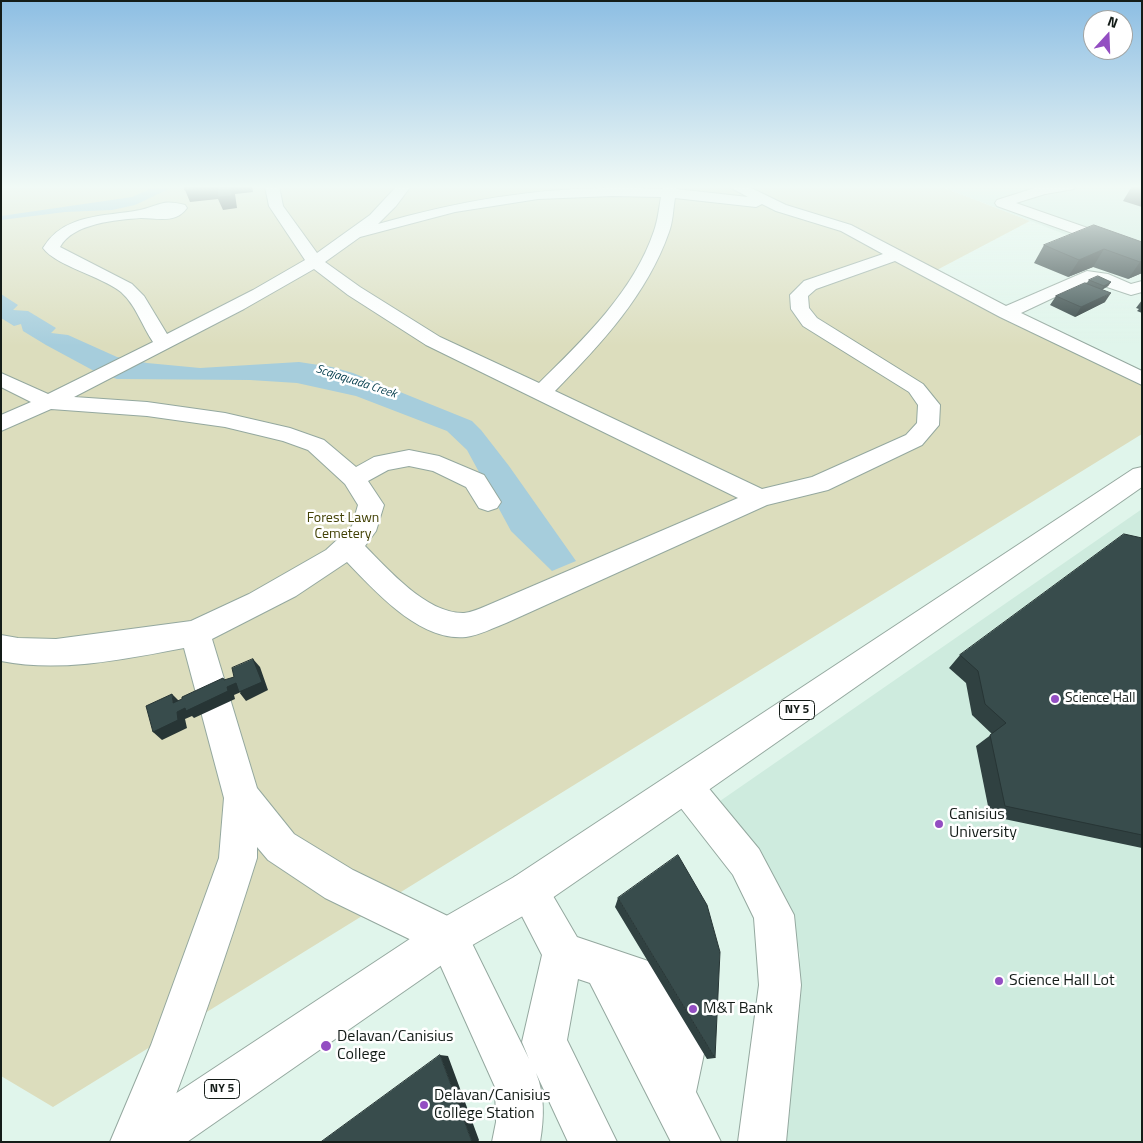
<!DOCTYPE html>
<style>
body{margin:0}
#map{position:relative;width:1143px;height:1143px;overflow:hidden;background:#e0f5eb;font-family:"Titillium Web",sans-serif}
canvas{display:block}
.frame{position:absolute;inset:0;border:2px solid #141c18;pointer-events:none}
.north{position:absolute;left:1083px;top:10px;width:50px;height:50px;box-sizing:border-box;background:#fff;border:1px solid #a1a4a3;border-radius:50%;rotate:20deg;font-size:14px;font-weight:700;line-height:20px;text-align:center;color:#141c18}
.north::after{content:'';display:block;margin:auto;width:18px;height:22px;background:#934ec2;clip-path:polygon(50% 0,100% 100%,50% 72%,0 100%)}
</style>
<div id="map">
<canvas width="1143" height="1143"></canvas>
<div class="frame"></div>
<div class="north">N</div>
</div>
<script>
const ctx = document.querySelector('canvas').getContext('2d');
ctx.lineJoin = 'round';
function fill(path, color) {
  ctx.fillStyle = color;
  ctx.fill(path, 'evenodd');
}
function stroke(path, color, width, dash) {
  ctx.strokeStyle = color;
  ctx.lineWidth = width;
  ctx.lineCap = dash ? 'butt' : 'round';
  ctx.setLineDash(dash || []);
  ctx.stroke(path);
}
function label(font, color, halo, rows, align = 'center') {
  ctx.font = font + ' "Titillium Web",sans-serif';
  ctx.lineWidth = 5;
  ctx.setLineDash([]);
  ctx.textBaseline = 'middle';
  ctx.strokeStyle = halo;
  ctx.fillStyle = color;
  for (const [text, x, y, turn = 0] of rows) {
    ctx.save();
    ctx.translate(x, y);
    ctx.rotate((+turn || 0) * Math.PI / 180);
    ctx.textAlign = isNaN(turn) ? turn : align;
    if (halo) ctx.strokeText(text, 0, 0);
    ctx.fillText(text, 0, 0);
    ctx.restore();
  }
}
fill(new Path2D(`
 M 1142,186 L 1142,264 L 942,187 L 943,186 Z
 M 1142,509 L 1142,1142 L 778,1142 L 800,955 L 789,913 L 753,848 L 720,801 Z`), '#ceebde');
fill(new Path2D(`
 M 1,186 L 942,187 L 1030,221 L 935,271 L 1142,376 L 1142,434 L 53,1107 L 1,1076 Z`), '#dcddbd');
fill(new Path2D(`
 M 157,186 L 175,186 L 135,205 L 112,210 L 65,212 L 1,220 L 1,216 L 132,197 Z
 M 1,294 L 18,305 L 13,310 L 28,311 L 56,328 L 51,333 L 68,335 L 117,357 L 147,363 L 200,368 L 299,362 L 332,367 L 353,373 L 472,421 L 481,430 L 509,466 L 576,561 L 552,571 L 511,531 L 467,450 L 447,431 L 356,396 L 297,383 L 250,380 L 117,379 L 96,372 L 46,345 L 23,331 L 21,324 L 14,326 L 1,318 Z`), '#a6cddc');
const minor = new Path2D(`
 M 265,186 L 279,186 L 283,206 L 317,253 L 370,215 L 397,186 L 411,186 L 396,206 L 378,224 C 471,197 565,183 663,189 L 663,186 L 677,186 L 676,189 L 748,197 L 728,186 L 747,186 L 786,205 L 851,225 L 1006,306 L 1087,271 L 1108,274 L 1131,284 L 1142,281 L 1142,292 L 1131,295 L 1089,281 L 1021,313 L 1142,371 L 1142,385 L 1000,317 L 895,261 L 816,289 L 808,296 L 809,308 L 817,318 L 923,384 L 940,405 L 939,425 L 922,445 L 828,490 L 767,505 L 506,623 C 493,628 480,635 466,637 C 420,642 375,591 347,562 L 296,596 L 212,639 L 257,788 L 294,834 L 353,870 L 462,923 L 529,1059 L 522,1042 L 542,955 L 509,891 L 514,877 L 528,872 L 542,877 L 577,937 L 657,964 L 700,1028 L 706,1044 L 696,1092 L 721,1142 L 671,1142 L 590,983 L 578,979 L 567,1040 L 617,1142 L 568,1142 L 536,1073 C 545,1095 544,1119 540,1142 L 492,1142 L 496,1122 L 495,1087 L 434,951 L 325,898 L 268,860 L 257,847 L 257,858 C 227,954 194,1048 158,1142 L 110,1142 L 151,1045 L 219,858 L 224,798 L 184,648 C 126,659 60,673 1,661 L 1,635 L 18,638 L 56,639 L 191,621 L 249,594 L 326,550 L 352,526 L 358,505 L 345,484 L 308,450 L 283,441 L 225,427 L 147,416 L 51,409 L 1,431 L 1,415 L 31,402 L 1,387 L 1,373 L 48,394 L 153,342 C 142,326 136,305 121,292 C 101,276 56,266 43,248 C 64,213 105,217 140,210 C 162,205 161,199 185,205 L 187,208 C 176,224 157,218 141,218 C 116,220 73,223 60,247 L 132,284 L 144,296 L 167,334 L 253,290 L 305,260 L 269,206 ZM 612,196 L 661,197 C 659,208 658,220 654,231 C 634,291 583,340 539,383 L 440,337 L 360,287 L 325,262 L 360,237 L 455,212 L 538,199 ZM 675,198 L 756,207 L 762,204 L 776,211 L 841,231 L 883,254 L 804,281 L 790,295 L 791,309 L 803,326 L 909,392 L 918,405 L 917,423 L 906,435 L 812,477 L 762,489 L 555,391 C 601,344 647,295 669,232 C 673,222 673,209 675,198 ZM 314,269 L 348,295 L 426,345 L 738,498 L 486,606 C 479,609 472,612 464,613 C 427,614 389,570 365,546 L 376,531 L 384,505 L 368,481 L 388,470 L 409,466 L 433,471 L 466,487 L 479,508 L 488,511 L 497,508 L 501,502 L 484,475 L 439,456 L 409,450 L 374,457 L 356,467 L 324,440 L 290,428 L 225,413 L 147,402 L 74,397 L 244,309 Z
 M 1041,186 L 1076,186 L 1074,189 L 1045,194 L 1016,203 L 1142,247 L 1142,258 L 997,206 L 995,203 L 997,200 Z
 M 685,769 L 697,774 L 759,849 L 794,915 L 801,985 L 786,1142 L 738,1142 L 759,985 L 754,918 L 733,875 L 673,798 L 667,786 L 673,774 Z`);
const major = new Path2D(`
 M 1142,467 L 1142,487 L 697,798 L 542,905 L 462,951 L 187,1142 L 121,1142 L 128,1125 L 434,923 L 514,877 L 1133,469 Z`);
stroke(minor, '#94a89f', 2);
stroke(major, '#94a89f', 2);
fill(minor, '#fff');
fill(major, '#fff');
fill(new Path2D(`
 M 1132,186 L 1142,186 L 1142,207 L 1123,201 Z
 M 1142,242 L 1142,273 L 1128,279 L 1093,267 L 1068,277 L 1034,263 L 1044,245 Z
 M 1089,280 L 1111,282 L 1108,286 L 1102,290 L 1105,302 L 1075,317 L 1050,305 L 1056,296 L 1087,283 Z
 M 1142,300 L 1142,313 L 1137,311 L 1139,309 L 1136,308 Z
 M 1142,538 L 1142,848 L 990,816 L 976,746 L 992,734 L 972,715 L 966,683 L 949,668 L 960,655 Z
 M 618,898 L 715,1058 L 707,1059 L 615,907 Z`), '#304141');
fill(new Path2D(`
 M 215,186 L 252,186 L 253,192 L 235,194 L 237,208 L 223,210 L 218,199 L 190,202 L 185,190 Z
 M 1104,249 L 1093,267 L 1068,277 L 1079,260 Z
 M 1142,261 L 1142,273 L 1128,279 L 1140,262 Z
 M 1111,282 L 1108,286 L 1101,290 L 1104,286 Z
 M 1111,293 L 1105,302 L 1075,317 L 1081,307 Z
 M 253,659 L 260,667 L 268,690 L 246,701 L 239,692 L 241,692 L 234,695 L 235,699 L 194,718 L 192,716 L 185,719 L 187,728 L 162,740 L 153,732 L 173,703 L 172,694 L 180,702 L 224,680 L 223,678 L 230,685 Z
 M 440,1055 L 448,1056 L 479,1140 L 478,1142 L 472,1142 Z`), '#273535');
const building = new Path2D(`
 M 185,186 L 215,186 L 185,190 Z
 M 218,186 L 230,186 L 232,196 L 218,197 Z
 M 1094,225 L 1142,242 L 1142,261 L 1140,262 L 1104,249 L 1079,260 L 1044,245 Z
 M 1098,276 L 1111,282 L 1104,286 L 1089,280 Z
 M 1085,283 L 1111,293 L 1081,307 L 1056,296 Z
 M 1124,534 L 1142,538 L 1142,835 L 1005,806 L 990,735 L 1006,723 L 985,704 L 978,671 L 960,655 Z
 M 253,659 L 262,682 L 239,692 L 236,683 L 227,687 L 228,691 L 186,711 L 185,708 L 177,712 L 178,720 L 153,732 L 146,706 L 172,694 L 173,703 L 182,699 L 182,697 L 223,678 L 224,680 L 234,677 L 232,668 Z
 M 678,855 L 707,905 L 720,952 L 715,1058 L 618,898 Z
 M 440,1055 L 472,1142 L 321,1142 Z`);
fill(building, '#384c4c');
stroke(building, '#273535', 1);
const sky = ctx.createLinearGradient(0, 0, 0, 346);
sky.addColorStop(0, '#8dbee3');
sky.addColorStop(0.54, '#f1faf6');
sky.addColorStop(1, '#f1faf600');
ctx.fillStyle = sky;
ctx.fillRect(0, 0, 1143, 346);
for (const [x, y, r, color] of [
 [1055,699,5,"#934ec2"],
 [939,824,5,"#934ec2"],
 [999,981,5,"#934ec2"],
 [693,1009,5,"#934ec2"],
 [326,1046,6,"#934ec2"],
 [424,1105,5,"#934ec2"]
]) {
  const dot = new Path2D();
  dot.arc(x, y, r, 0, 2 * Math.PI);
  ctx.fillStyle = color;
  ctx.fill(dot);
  stroke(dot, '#fff', 2);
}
label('italic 12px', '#013b4b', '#fff', [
 ["Scajaquada Creek",356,382,18]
]);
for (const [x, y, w] of [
 [797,710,35],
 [222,1089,35]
]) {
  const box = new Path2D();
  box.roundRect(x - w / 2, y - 9.5, w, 19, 4);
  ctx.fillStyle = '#fff';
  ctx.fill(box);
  stroke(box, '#141c18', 1);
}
label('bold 12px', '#141c18', null, [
 ["NY 5",797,710],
 ["NY 5",222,1089]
]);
label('14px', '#434206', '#fff', [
 ["Forest Lawn",343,519],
 ["Cemetery",343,535]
]);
label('14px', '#141c18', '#fff', [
 ["Science Hall",1065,699]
], 'left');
label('16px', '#141c18', '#fff', [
 ["Canisius",949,815],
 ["University",949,833],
 ["Science Hall Lot",1009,981],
 ["M&T Bank",703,1009],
 ["Delavan/Canisius",337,1037],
 ["College",337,1055],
 ["Delavan/Canisius",434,1096],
 ["College Station",434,1114]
], 'left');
</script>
